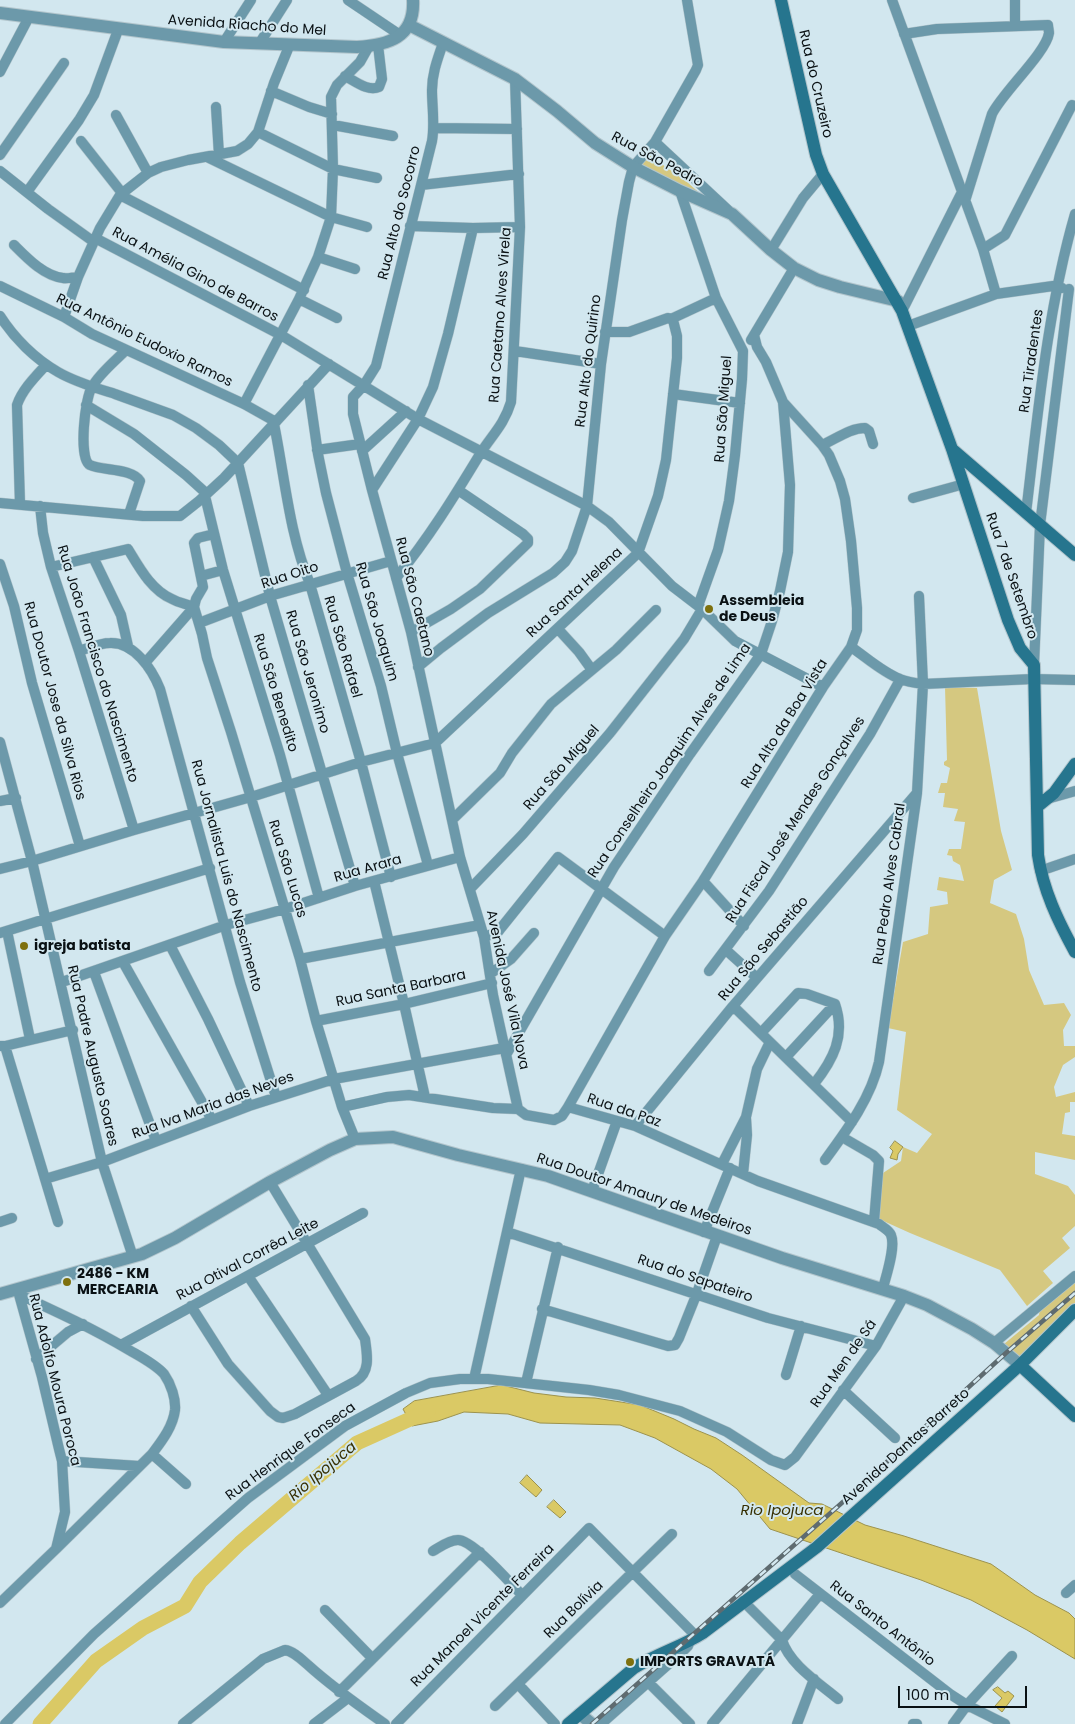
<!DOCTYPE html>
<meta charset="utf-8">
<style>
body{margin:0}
#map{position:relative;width:1075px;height:1724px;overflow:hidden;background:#d2e7ef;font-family:Poppins,sans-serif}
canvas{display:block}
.scale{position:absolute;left:898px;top:1686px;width:129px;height:22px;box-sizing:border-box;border:2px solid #0a1114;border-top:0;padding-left:6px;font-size:15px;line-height:18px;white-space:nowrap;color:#0a1114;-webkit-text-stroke:4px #d2e7ef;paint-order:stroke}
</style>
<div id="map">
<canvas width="1075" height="1724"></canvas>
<div class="scale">100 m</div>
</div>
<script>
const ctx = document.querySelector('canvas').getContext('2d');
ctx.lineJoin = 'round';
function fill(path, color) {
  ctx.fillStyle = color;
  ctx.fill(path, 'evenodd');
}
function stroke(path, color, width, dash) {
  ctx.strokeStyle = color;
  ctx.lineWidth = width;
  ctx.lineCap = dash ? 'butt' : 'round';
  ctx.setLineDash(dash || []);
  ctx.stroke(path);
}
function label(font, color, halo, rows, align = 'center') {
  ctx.font = font + ' Poppins,sans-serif';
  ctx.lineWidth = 4;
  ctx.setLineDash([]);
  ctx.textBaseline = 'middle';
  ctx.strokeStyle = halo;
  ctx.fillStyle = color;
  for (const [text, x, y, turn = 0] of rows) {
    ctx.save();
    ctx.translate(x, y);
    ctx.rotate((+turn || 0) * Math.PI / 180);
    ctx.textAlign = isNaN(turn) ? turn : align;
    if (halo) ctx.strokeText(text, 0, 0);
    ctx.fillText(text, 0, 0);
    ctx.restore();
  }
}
fill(new Path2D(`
 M 649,155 L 687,182 L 704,197 L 640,167 Z
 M 945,687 L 977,688 L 1001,831 L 1012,870 L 994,880 L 990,903 L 1016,914 L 1024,939 L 1029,970 L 1044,1005 L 1064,1003 L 1071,1015 L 1063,1030 L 1064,1046 L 1075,1046 L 1075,1057 L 1063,1065 L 1054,1087 L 1056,1097 L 1075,1092 L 1075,1102 L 1070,1102 L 1070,1112 L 1065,1113 L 1062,1134 L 1075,1136 L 1075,1160 L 1035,1152 L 1035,1174 L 1068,1186 L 1075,1195 L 1075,1226 L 1062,1238 L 1070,1248 L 1043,1271 L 1053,1283 L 1027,1306 L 1000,1270 L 910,1233 L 879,1219 L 883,1173 L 901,1161 L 903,1147 L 917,1153 L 932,1134 L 897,1110 L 906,1032 L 888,1028 L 903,942 L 928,934 L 930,907 L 948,904 L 947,892 L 937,890 L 939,877 L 964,881 L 960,865 L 953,861 L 952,856 L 947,855 L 949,849 L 961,849 L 965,822 L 954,821 L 958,809 L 943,807 L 945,793 L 938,793 L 941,783 L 947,783 L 950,768 L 944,765 L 944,762 L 947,760 Z
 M 1075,1281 L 1075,1303 L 1020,1358 L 1004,1344 L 1039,1315 L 1040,1309 Z`), '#d5c880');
const water = new Path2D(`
 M 895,1141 L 903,1147 L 898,1154 L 897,1160 L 890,1158 L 893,1151 L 890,1148 Z
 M 502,1385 L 534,1393 L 566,1397 L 595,1398 L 640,1405 L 674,1419 L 694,1429 L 716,1438 L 742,1455 L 809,1503 L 822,1504 L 865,1525 L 904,1536 L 991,1564 L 1035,1595 L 1069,1613 L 1075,1619 L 1075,1659 L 1027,1630 L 971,1600 L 921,1580 L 770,1529 L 737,1489 L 711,1469 L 655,1438 L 620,1425 L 540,1423 L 508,1414 L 464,1412 L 438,1421 L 412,1426 L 403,1409 L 414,1401 Z
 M 527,1475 L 542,1490 L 536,1497 L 520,1483 Z
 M 554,1500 L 566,1512 L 560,1518 L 547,1507 Z
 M 998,1687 L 1005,1693 L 1008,1691 L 1014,1696 L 1002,1712 L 995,1706 L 1002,1698 L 993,1690 Z`);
fill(water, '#dac965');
stroke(water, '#9c924d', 1);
stroke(new Path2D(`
 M 40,1724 L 96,1661 L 143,1628 L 185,1606 L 200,1582 L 240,1543 L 357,1443 L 428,1411`), '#dac965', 15);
const minor = new Path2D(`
 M 348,0 L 400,35
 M 892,0 L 983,249 L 996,294
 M 1015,0 L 1015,26
 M 904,34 L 937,29 L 1048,25 C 1048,27 1049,31 1049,33 C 1046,53 1003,92 992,114 L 965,201
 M 224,42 L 251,0
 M 443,43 C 438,58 432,73 432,90 C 432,107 435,124 432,141 L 376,366 L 364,385 L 353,397 L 353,414 L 372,490 L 411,632 L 460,857 L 484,937 L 493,995 L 518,1109
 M 259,44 L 287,0
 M 0,72 L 29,17
 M 345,76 C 355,81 368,92 379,87 L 382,79 L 378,45
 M 271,91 L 309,107 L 332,114
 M 216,107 L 219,155
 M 116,115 L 148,173
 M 333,125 L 393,136
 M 435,128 L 517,129
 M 258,132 L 333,169 L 377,178
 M 81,141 L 122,193
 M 655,142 L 728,210
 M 0,155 L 64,63
 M 207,157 L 331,217 L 367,227
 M 0,171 L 48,209 L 94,242
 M 421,185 L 519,174
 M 680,191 L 716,298 L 743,351 L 742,379 L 735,455 L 729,501 L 718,550 L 698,606
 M 27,192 L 79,120 L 94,95 L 118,30
 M 120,195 L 304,290
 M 410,226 L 473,228 L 520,227
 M 95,238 L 281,335 L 418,419 L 587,506 L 609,522 L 672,586 L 702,609 L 735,641 L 823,687
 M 14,245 C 27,258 44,276 63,278 C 68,279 73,277 78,277
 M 983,249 L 1005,235 L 1072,105
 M 771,250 L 803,198 L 823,174
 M 318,257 L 355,269
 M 0,286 L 64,317 L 92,334 L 244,404 L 276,422
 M 299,299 L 337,318
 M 902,311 L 962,192
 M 0,316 C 14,338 35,359 58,372 C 75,382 96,388 115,394 C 134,401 154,408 173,415 L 196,428 L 219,445 L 238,463 L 270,596 L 355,886
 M 64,317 L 78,277 L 100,228 L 120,195 L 148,173 L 161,167 L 188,160 L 237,151 L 248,144 L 258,132 L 274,83 L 290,44
 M 671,319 L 716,298
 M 908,326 L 996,294 L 1053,286 L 1062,288
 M 751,340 L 794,268
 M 126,350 C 115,361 99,374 92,387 C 85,397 78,459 90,465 C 103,471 132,468 140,481 L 129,514
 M 515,351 L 601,364
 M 308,385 L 318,454 L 326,493 L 347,573 L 381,686 L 397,753 L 428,865
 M 673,394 L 740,403
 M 244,404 L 299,299 L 318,257 L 331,217 L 333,169 L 331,97 L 337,85 L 360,62 L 369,46
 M 86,405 L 134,434 L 186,475 L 207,494
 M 274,424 C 285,478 289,533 310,584 L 361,762 L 391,877
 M 822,445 C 836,439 850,428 865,428 L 869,431 L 873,444
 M 317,450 L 360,444
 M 362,451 L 406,411
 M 372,490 L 418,419 L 433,387 L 448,334 L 473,228
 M 205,496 L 223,570 L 280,755 L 319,898
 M 913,498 L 964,484
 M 0,503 L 143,516 L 180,516 L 199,501 L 224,478 L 329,364
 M 20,504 L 17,405 C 22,390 35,377 46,365
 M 40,506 L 43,533 L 51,567 L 79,651 L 134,830
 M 1026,513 C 1038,413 1047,311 1075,214
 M 93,557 L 121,615 L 128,646
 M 0,564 L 14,606 L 32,683 L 80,846
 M 51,567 L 128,549 C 139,567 151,590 172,599 C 179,603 187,604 194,607
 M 201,576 L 223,570
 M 396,578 C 428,539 454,497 480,454 C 492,435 504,425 511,402 L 520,227 L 515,79
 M 194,607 L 202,634 L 207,658 L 231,732 L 300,959 L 316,1021 L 342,1107 L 355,1139
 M 199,623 L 270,596 L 391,561
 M 558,629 L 579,652 L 592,670
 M 411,632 L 451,609 L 480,589 L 528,543 L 528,539 L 523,534 L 458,490
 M 851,647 C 866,657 882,672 900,679 C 907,682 915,683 923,684 L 1033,679 L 1075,680
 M 79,651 C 89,648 100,643 110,643 C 134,642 152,669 160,689 L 240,982 L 276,1097
 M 145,663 L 194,607 L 196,599 L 203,587 L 194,543 L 198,538 L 214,534
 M 1034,665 L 1040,525 L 1069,289
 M 418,667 L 441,648 L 488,613 L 553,573 L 565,562 L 572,551 L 587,506 L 601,364 L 622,220 L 629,182 L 633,167 L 655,142 L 696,70 L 698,65 L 687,0
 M 0,742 L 32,861 L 102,1162 L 133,1257
 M 1047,799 L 1075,791
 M 0,801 L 16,798
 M 452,820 L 500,773 L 512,753 L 551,704 L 616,650 L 656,610
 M 0,869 L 32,861 L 134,830 L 251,797 L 361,762 L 435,743 L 638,553 L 658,496 L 666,460 L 677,358 L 677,336 L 673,320 L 668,318 L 629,332 L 605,332
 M 1040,871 L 1075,859
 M 374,881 L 404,1004 L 425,1097
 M 703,881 L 744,926
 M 470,889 L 523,834 L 610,733 L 684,639 L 702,609
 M 7,931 L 30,1039
 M 0,933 L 210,868
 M 484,937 L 498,932 L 501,928 L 558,857 L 665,936
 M 170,945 L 208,1019 L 249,1106
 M 726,950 L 757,978
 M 300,959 L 480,925
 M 123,962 L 212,1120
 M 709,971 L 769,891 L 870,734 L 900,680
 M 94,972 L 156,1141
 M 490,974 L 511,959 L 534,933
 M 62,982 L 226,925 L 285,909 L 355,886 L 460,857
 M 733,1006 L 852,1122
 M 316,1021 L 404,1004 L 492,983
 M 761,1033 L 798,993 L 807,994 L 835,1004
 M 0,1046 L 5,1046 L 58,1222
 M 5,1046 L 73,1030
 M 506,1055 L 614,867 L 690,754 L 761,654 L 772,621 L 780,591 L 788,552 L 790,485 L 783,402
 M 786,1057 L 835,1004
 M 814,1084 C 833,1060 846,1036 835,1004
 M 342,1107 L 387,1097 L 409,1095 L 493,1108 L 518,1109 L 526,1115 L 554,1120 L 562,1116 L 568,1107 L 635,1126 L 758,1181 L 879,1224 C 884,1228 889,1230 891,1235 C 896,1247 886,1276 883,1288
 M 568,1107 L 665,936 L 703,881 L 823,687 L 851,647 L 857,630 L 857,608 L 851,541 L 845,499 L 840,481 L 829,455 L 822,445 L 783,402 L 766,362 L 757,347 L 754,335
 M 635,1126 L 733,1006 L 916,794
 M 842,1137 L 873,1155 L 879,1161 L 874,1222
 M 825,1160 C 847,1130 871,1098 879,1062 L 917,793 L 923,684 L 919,596
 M 722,1164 L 746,1117 L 757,1069 L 770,1042
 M 743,1174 L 747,1135 L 746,1118
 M 45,1179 L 102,1162 L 249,1106 L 334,1079 L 504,1048
 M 592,1191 L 617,1121
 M 0,1222 L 12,1218
 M 507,1232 L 768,1318 L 876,1346
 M 704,1232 L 730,1168
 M 248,1276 L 328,1395
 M 20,1295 C 57,1312 94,1329 129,1350 C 141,1357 155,1364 164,1374 C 171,1384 176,1399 175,1410 C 173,1427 161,1442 152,1454 L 56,1549
 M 191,1306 L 228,1364 L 270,1411 L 278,1417 L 283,1418 L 295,1414 L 356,1381 C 371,1372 367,1354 365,1339 L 270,1182
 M 542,1309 L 668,1346 L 675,1345 L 679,1338 L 697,1293 L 717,1236
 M 994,1343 L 1075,1276
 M 121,1345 L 363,1213
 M 36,1359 L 68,1332 L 83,1324
 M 786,1375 L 801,1326
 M 474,1379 L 521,1169
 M 526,1383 L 558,1247
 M 843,1390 L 895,1438
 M 152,1454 L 186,1484
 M 62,1461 L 139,1466
 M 433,1551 C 440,1547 449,1540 458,1540 C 473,1540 510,1583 522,1595
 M 795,1574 L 950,1694 L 967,1705 L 1005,1724
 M 1066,1593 L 1075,1585
 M 743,1601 L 782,1640 C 789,1664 819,1683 838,1699
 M 0,1603 L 56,1549 L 65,1512 L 62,1461 L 59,1449 L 42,1377 L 18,1291
 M 325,1610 L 372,1658
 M 648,1682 L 690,1724
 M 518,1684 L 555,1724
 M 339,1692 L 480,1552
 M 495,1706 L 672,1534
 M 5,1724 L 94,1634 L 248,1498 L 345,1426 L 406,1393 L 430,1383 L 460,1379 L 488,1379 L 589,1390 L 619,1395 L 680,1411 L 727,1432 L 771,1460 L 785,1465 L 795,1457 L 876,1346 L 904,1296
 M 183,1724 L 263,1659 L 285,1650 C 293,1651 301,1659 308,1665 C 332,1687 358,1705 385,1724
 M 314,1724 L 348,1698
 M 396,1724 L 589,1528 L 697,1637
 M 601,1724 L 680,1654 L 688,1646 L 690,1641
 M 712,1724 L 820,1594
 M 797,1724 L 814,1679
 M 913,1724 L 917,1724
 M 953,1724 L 967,1705 L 1012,1656`);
const tertiary = new Path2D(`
 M 0,13 L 224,42 L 357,47 C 388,45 415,38 413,0
 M 409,25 L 515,79 L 557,111 L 595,143 L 633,167 L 680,191 L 732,214 L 771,250 L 794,268 L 818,280 L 840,287 L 898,301
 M 0,1294 L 142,1254 L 175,1238 L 270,1182 L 330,1150 L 355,1139 L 393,1137 L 458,1155 L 548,1176 L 782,1258 L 904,1296 L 927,1305 L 972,1329 L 994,1343 L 1020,1365
 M 580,1714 L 592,1724`);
const secondary = new Path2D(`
 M 781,0 L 816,155 L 823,174 L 902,311 L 952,449 L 1008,620 L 1020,648 L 1034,665 L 1038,855 C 1043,890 1058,921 1075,952
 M 952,449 L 1075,555
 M 1038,806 L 1054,793 L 1075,764
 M 1020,1365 L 1075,1416
 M 568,1724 L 634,1668 C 656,1654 681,1647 703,1633 L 817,1547 L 1020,1365 L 1075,1310`);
stroke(minor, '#b2c5cc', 11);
stroke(tertiary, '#b2c5cc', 14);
stroke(secondary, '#b2c5cc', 14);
stroke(minor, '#6c99aa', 10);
stroke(tertiary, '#6c99aa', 12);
stroke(secondary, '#26758e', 12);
const rail = new Path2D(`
 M 592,1724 L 844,1501 L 1006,1353 L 1075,1293`);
stroke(rail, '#5e6b70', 4.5);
stroke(rail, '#d2e7ef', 2.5, [8]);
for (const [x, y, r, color] of [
 [709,609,5,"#7e700e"],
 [24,946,5,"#7e700e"],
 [67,1282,5,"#7e700e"],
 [630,1662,5,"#7e700e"]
]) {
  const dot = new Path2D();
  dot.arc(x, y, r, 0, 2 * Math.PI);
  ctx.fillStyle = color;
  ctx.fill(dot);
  stroke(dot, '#d2e7ef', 2);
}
label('14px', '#0a1114', '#d2e7ef', [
 ["Avenida Riacho do Mel",247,26,4],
 ["Rua do Cruzeiro",815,84,77],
 ["Rua São Pedro",657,160,28],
 ["Rua Alto do Socorro",400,213,-76],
 ["Rua Amélia Gino de Barros",195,275,28],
 ["Rua Caetano Alves Virela",501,315,-86],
 ["Rua Antônio Eudoxio Ramos",144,341,26],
 ["Rua Alto do Quirino",589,361,-83],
 ["Rua Tiradentes",1032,361,-82],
 ["Rua São Miguel",724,409,-86],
 ["Rua Oito",290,576,-18],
 ["Rua 7 de Setembro",1011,576,71],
 ["Rua Santa Helena",575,593,-43],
 ["Rua São Caetano",414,597,76],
 ["Rua São Joaquim",376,622,74],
 ["Rua São Rafael",342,647,74],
 ["Rua João Francisco do Nascimento",97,664,73],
 ["Rua São Jeronimo",307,672,74],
 ["Rua São Benedito",275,693,73],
 ["Rua Doutor Jose da Silva Rios",54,701,75],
 ["Rua Alto da Boa Vista",785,724,-58],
 ["Rua Conselheiro Joaquim Alves de Lima",670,761,-56],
 ["Rua São Miguel",562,768,-49],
 ["Rua Fiscal José Mendes Gonçalves",796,820,-57],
 ["Rua São Lucas",287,869,73],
 ["Rua Arara",368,869,-16],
 ["Rua Jornalista Luis do Nascimento",226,876,75],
 ["Rua Pedro Alves Cabral",890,884,-82],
 ["Rua São Sebastião",764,949,-50],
 ["Rua Santa Barbara",401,989,-12],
 ["Avenida José Vila Nova",507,990,78],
 ["Rua Padre Augusto Soares",92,1056,77],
 ["Rua Iva Maria das Neves",213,1106,-20],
 ["Rua da Paz",624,1111,19],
 ["Rua Doutor Amaury de Medeiros",644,1195,19],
 ["Rua Otival Corrêa Leite",248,1260,-28],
 ["Rua do Sapateiro",695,1279,19],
 ["Rua Men de Sá",844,1364,-55],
 ["Rua Adolfo Moura Poroca",54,1380,76],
 ["Avenida Dantas Barreto",906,1447,-42],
 ["Rua Henrique Fonseca",291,1452,-36],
 ["Rua Bolívia",574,1610,-44],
 ["Rua Manoel Vicente Ferreira",483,1616,-45],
 ["Rua Santo Antônio",882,1624,38]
]);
label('bold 14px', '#0a1114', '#d2e7ef', [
 ["Assembleia",719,601],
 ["de Deus",719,617],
 ["igreja batista",34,946],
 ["2486 - KM",77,1274],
 ["MERCEARIA",77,1290],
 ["IMPORTS GRAVATÁ",640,1662]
], 'left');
label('italic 15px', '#373003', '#d2e7ef', [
 ["Rio Ipojuca",323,1472,-40],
 ["Rio Ipojuca",782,1511]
]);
</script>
